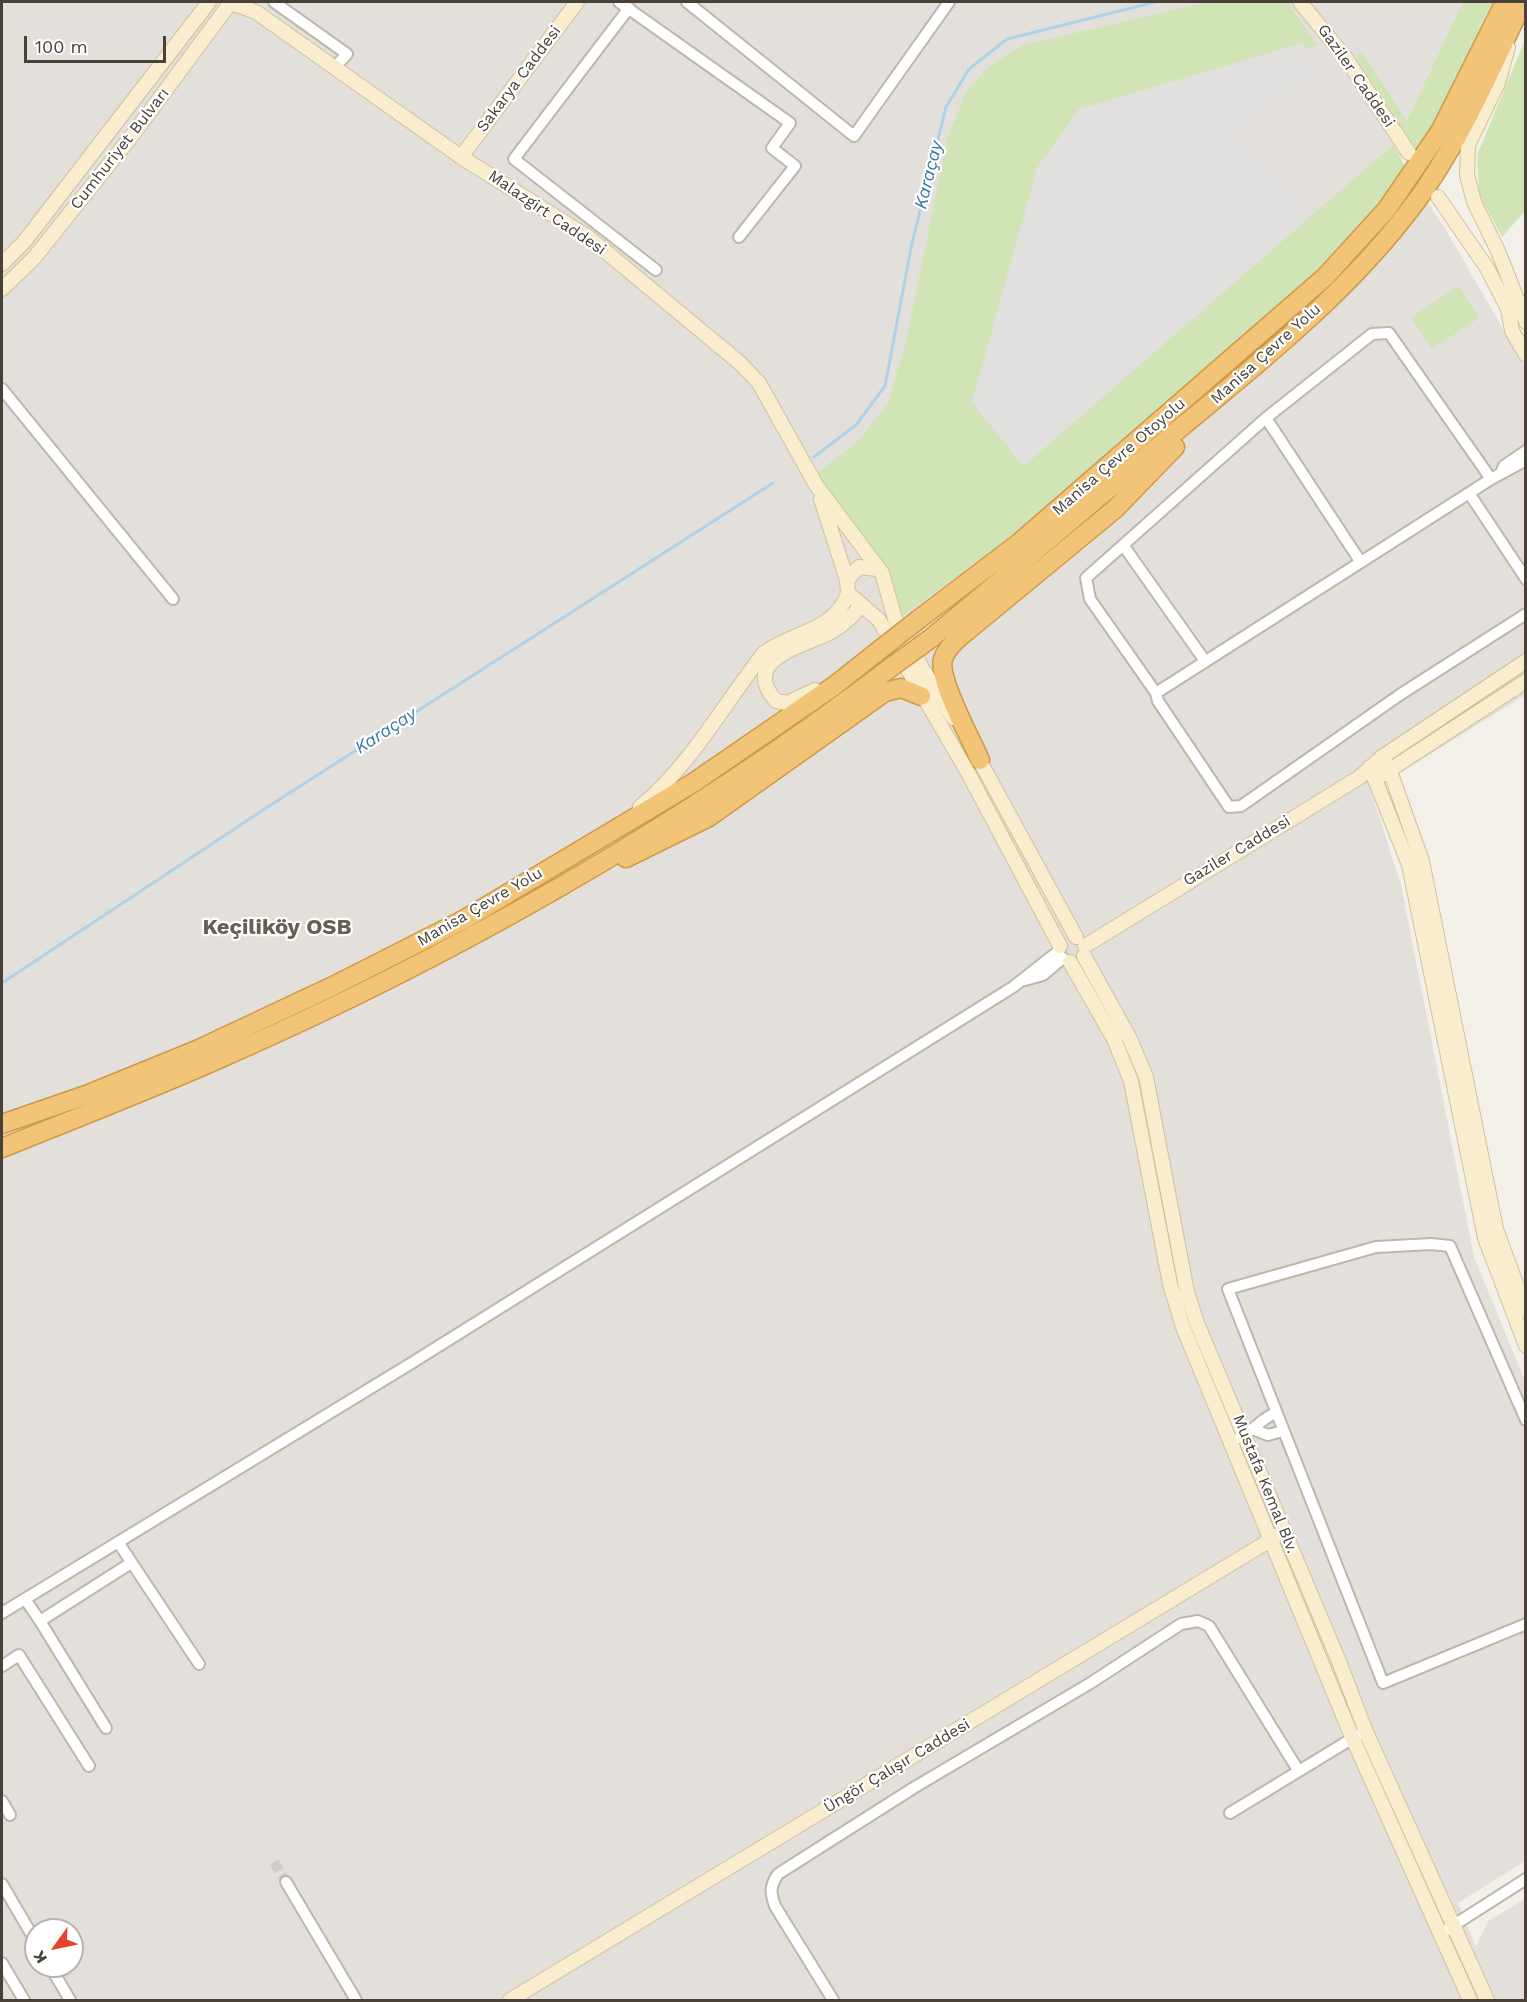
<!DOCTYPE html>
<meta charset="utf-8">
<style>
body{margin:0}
#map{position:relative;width:1527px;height:2002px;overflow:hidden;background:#f3f0ea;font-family:"Work Sans",sans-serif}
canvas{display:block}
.frame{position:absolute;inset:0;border:3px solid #474138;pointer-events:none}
.north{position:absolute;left:24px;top:1918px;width:60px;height:60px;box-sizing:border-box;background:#fff;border:2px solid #b5b3af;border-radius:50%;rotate:237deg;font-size:16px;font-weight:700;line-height:24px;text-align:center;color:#474138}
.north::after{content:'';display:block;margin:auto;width:21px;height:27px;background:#e7422d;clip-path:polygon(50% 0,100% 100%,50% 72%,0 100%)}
.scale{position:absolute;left:24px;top:36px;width:142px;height:27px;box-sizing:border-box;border:3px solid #474138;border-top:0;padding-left:8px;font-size:18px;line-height:21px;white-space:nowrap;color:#474138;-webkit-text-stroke:4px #fff;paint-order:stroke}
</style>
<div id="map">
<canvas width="1527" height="2002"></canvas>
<div class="frame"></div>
<div class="north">K</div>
<div class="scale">100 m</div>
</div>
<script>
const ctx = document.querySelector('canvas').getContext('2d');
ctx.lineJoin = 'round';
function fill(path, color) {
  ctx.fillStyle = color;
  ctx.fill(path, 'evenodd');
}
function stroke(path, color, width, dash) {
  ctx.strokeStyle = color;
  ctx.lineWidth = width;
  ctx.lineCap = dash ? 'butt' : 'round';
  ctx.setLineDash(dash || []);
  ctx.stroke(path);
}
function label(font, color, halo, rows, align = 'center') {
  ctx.font = font + ' "Work Sans",sans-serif';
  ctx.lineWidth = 4.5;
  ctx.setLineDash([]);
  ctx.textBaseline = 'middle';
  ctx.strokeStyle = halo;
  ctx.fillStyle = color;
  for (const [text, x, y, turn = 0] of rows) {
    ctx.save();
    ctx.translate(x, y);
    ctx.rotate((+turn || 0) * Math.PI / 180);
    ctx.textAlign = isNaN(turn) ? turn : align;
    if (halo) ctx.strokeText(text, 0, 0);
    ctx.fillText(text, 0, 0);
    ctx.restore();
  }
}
fill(new Path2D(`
 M 2,2 L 1478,2 L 1430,116 L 1401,160 L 1450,237 L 1525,367 L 1525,695 L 1371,791 L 1401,885 L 1474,1257 L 1525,1381 L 1525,1861 L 1458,1903 L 1476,1947 L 1488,1921 L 1525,1899 L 1525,2000 L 2,2000 ZM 36,1930 L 72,1930 L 72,1966 L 36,1966 Z`), '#e3dfdb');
fill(new Path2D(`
 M 1208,2 L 1287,2 L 1318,46 L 1079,109 L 972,402 L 1023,466 L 1393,145 L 1406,169 L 1378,206 L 1312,277 L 1015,535 L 899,618 L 891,581 L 843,520 L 818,472 L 856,443 L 888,404 L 905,346 L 948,137 L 966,92 L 988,67 L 1023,45 Z
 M 1463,2 L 1493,2 L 1419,153 L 1357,59 L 1358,54 L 1362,52 L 1407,121 Z
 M 1525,40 L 1525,211 L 1502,237 L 1479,194 L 1477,155 Z
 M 1459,286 L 1479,318 L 1432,349 L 1411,317 Z`), '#d1e4b6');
fill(new Path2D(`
 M 1303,43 L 1318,71 L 1242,136 L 1313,214 L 1024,466 L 972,402 L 1037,168 L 1079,109 Z`), '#e2e0de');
stroke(new Path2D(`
 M 814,457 L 856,425 L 885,386 L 912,243 L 946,107 L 969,69 L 1007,39 L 1155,2
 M 2,983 L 266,808 L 773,483`), '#acd3ea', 3);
stroke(new Path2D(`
 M 274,1862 L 286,1882`), '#d1cdc6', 10, [10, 5]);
const street = new Path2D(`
 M 274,2 L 347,54 L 334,68
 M 619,2 L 790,123 L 772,148 L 795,166 L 739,237
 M 687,2 L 854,136 L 949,2
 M 629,8 L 514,159 L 656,270
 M 2,389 L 173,599
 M 1526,460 L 1491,479 L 1156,693 L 1158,701 L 1229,807 L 1241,806 L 1401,694 L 1526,614
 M 1501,473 L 1504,466 L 1526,451
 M 1469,493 L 1526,579
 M 1123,545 L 1205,661
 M 1360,561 L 1266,418 L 1372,334 L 1389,333 L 1491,479
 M 1156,693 L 1090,599 L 1086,578 L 1266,418
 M 1025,980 L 1043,975 L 1063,958
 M 1526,1420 L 1450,1246 L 1431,1244 L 1376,1247 L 1228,1289 L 1383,1683 L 1526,1624
 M 1255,1430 L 1268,1435 L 1283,1431
 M 1239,1438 C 1254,1431 1261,1418 1276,1413
 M 118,1542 L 199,1664
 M 25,1599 L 40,1621
 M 2,1613 L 410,1364 L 1013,987 L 1060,950
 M 2,1666 L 19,1655 L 89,1766
 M 106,1728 L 40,1621 L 131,1563
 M 2,1801 L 10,1815
 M 1230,1813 L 1358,1735
 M 286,1882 L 356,2000
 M 2,1884 L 36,1942
 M 1440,1934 L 1526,1879
 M 2,1963 L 24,2000
 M 50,1966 L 70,2000
 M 833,2000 L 775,1906 C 770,1892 770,1886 778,1874 L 915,1787 L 1089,1684 L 1181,1624 L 1198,1621 L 1209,1626 L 1298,1770`);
const secondary = new Path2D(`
 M 228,2 L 256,12 L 461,157 L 588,237 L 740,363 L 759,383 L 816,485 L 882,573 L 895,619 L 922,668 L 953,718
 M 1300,2 L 1345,57 L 1409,153
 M 1508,47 L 1498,83 L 1468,145 L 1467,175 L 1474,202 L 1498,251 L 1526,322
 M 461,157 L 577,2
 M 1438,197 L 1487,268 L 1508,309 L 1512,331 L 1526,355
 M 2,264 L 24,242 L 209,2
 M 2,289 L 34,258 L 131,137 L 231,2
 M 821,499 L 847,580 L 848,593 L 879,620 L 967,771 L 1060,946
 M 847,580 L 859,567 L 877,569
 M 815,690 L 787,703 L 776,701 C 739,659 804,646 831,632 C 843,625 854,616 861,604
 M 975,752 L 1076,937
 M 1382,757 L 1390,771 L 1422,861 L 1496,1229 L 1526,1311
 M 1370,767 L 1409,865 L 1485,1238 L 1526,1346
 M 1382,775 L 1526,681
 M 640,807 C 691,765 723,705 764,653 C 793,632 835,631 848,593
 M 1085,946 L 1360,777 L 1382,757 L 1526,661
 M 1084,956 L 1130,1039 L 1146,1077 L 1187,1292 L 1197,1323 L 1340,1664 L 1366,1732 L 1487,2000
 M 1070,962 L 1114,1039 L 1131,1081 L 1170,1284 L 1183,1327 L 1352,1737 L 1470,2000
 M 510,2000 L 1277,1536`);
const highway = new Path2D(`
 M 919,619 L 1019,543 L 1325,277 L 1387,209 L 1441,130 L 1505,2
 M 930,639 C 1014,570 1096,499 1179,429 C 1267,356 1362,281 1427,186 C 1466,128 1493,64 1523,2
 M 980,760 C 971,739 937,678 943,659 C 947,647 958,638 967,631 L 1115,509 L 1175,447
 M 626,858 L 709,817 L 885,692 L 901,688 L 921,696
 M 2,1124 L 86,1095 L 199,1049 L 333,986 L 465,919 L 693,783 L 834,686 L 882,648
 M 2,1148 C 69,1121 138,1094 205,1065 C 446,961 685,825 894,665`);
stroke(street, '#beb7ad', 14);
stroke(secondary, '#cfc09d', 16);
stroke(highway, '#d09947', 21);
stroke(street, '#fff', 10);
stroke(secondary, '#faedcd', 14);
stroke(highway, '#f1c477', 18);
const highwayBridge = new Path2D(`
 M 882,648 L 919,619
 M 894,665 L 930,639`);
stroke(highwayBridge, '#d09947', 21, []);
stroke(highwayBridge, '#f1c477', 18);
label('16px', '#474138', '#fff', [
 ["Gaziler Caddesi",1356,76,55],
 ["Sakarya Caddesi",519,79,-53],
 ["Cumhuriyet Bulvarı",120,149,-52],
 ["Malazgirt Caddesi",547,213,34],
 ["Manisa Çevre Yolu",1266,354,-42],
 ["Manisa Çevre Otoyolu",1119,457,-41],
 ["Gaziler Caddesi",1237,851,-31],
 ["Manisa Çevre Yolu",480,907,-30],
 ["Mustafa Kemal Blv.",1265,1484,68],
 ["Üngör Çalışır Caddesi",897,1766,-31]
]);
label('italic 18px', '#387aa2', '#fff', [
 ["Karaçay",929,175,-76],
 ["Karaçay",386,731,-33]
]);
label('bold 22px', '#695e51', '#fff', [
 ["Keçiliköy OSB",277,928]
]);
</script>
